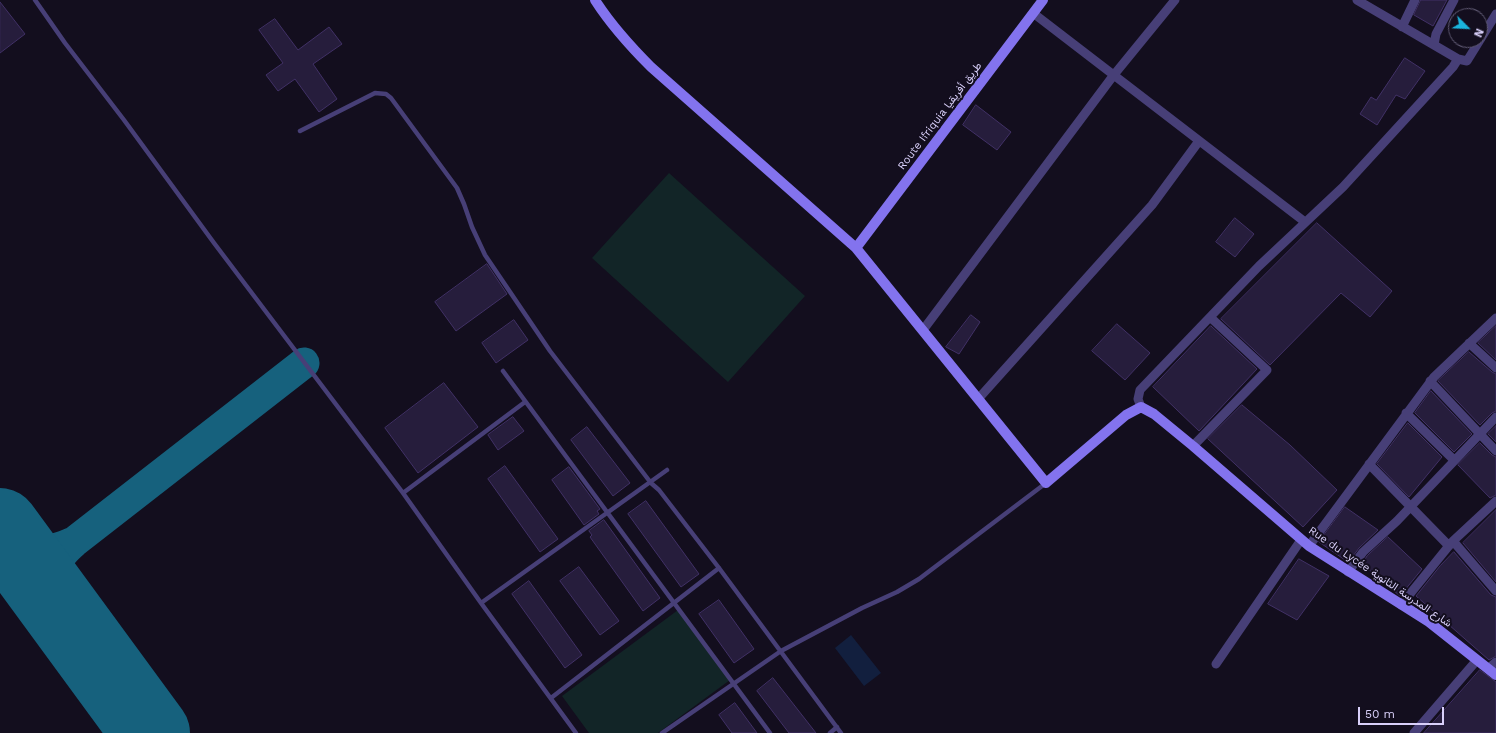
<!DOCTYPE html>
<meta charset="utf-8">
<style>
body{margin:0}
#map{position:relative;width:1496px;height:733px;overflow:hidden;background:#130e1e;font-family:"Work Sans",sans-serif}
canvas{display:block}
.north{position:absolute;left:1448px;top:8px;width:40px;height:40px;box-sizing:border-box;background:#130e1e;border:1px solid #625c76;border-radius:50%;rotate:114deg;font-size:11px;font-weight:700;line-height:16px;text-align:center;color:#d9d0fa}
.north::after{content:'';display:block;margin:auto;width:14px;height:18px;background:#1ab4dc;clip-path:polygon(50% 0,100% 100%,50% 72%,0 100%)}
.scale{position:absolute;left:1358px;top:707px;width:86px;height:18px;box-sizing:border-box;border:2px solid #d9d0fa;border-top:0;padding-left:5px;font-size:12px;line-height:14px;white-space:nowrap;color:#d9d0fa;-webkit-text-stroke:3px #130e1e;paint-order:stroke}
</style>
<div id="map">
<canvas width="1496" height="733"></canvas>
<div class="north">N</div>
<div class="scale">50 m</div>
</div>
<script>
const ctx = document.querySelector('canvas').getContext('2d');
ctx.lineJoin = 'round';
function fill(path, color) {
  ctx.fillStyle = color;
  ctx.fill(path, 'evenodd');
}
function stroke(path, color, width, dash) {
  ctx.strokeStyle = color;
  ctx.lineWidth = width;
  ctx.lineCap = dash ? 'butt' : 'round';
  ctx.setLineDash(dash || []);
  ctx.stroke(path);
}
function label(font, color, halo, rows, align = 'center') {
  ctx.font = font + ' "Work Sans",Vazirmatn,sans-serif';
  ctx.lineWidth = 4;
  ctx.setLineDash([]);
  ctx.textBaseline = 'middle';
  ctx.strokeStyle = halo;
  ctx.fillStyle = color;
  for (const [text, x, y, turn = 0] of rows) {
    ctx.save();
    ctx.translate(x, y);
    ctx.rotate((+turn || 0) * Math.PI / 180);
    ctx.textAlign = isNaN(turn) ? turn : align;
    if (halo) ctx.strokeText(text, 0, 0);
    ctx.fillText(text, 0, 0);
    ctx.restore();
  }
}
fill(new Path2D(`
 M 669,173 L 805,296 L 728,382 L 592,258 Z
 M 678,610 L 730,680 L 658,733 L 589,733 L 562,696 Z`), '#122527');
fill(new Path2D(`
 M 851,635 L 881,673 L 864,686 L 835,648 Z`), '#121f3e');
stroke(new Path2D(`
 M 0,525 C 14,537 32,554 53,549 C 60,548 68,544 74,542 L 304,363
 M 63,613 C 59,594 52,575 61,556 C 64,551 70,546 74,542`), '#16617d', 31);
stroke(new Path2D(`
 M 0,527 L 151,733`), '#16617d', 78);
const building = new Path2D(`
 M 1421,0 L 1447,0 L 1433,26 L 1414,15 Z
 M 0,2 L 25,34 L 0,53 Z
 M 275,19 L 298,50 L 329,27 L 342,44 L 313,64 L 337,99 L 319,112 L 295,79 L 278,91 L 266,75 L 283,63 L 259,30 Z
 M 1405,58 L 1425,71 L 1405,99 L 1396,95 L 1377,125 L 1360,114 L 1371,97 L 1376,100 Z
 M 976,105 L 1011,132 L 997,150 L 963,125 Z
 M 1235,218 L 1254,234 L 1235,257 L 1216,242 Z
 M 1317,223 L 1392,291 L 1370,317 L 1341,293 L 1270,365 L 1221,319 Z
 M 487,264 L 507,294 L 456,331 L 435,302 Z
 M 971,315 L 980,322 L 959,354 L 946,347 Z
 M 514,320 L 528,340 L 496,363 L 482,343 Z
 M 1117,324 L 1150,353 L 1125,380 L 1092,351 Z
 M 1211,326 L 1257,369 L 1199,431 L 1153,387 Z
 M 1496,326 L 1496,360 L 1478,343 Z
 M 1469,352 L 1492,372 L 1496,374 L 1496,411 L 1492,413 L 1480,425 L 1438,381 Z
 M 444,383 L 478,427 L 418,473 L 385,428 Z
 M 1431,391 L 1472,434 L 1454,452 L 1415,413 Z
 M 1242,405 L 1290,445 L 1337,490 L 1303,527 L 1208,439 Z
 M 513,417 L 524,431 L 498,450 L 488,435 Z
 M 1408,423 L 1442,457 L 1409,497 L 1377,464 Z
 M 1496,426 L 1496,442 L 1488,434 Z
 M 587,427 L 630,483 L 613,496 L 571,440 Z
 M 1480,443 L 1492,455 L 1496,457 L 1496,495 L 1490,498 L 1458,465 Z
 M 505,466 L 558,539 L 540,552 L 488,479 Z
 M 569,467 L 600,509 L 597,511 L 599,514 L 584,525 L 552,480 Z
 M 646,501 L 699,574 L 681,587 L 628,514 Z
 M 1345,507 L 1378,530 L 1359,548 L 1353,556 L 1351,554 L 1345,560 L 1319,542 Z
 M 1496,510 L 1496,582 L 1463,543 Z
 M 604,520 L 660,598 L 643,611 L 590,537 L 592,535 L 589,531 Z
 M 1388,537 L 1422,569 L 1400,596 L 1362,564 L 1367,556 Z
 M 1454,552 L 1491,595 L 1496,597 L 1496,656 L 1489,660 L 1416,596 L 1440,566 Z
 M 1299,559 L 1329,576 L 1297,620 L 1268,604 Z
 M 579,567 L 619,621 L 600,635 L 560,581 Z
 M 529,581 L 582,655 L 565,668 L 512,594 Z
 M 719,600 L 754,649 L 734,663 L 699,614 Z
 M 1480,670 L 1496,682 L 1496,733 L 1424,733 Z
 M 773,678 L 816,733 L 789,733 L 757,691 Z
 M 735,703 L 757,733 L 732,733 L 719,715 Z`);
fill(building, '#261d3c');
stroke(building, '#413166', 1);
stroke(new Path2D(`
 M 35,0 L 65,43 L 124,120 L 214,243 L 403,493 L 481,603 L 576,733
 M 300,131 L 375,93 L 386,94 L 391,98 L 457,188 L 464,204 L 472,227 L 485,255 L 550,351 L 651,483 L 659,490 L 719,568 L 841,733
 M 503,371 L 770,733
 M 403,493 L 525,402
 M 481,603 L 667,470
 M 551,698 L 719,568
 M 662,733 L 781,651 L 862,608 L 897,592 L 919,579 L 1046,483
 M 830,733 L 837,727`), '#473f77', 4.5);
stroke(new Path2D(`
 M 1357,0 L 1458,59
 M 1033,13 L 1305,222
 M 1402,27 L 1415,0
 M 1480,40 L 1496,14
 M 1434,45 L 1436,34 L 1454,0
 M 923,330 L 1113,76 L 1175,0
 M 1469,343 L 1496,368
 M 1430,381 L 1496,451
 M 979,398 L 1152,205 L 1199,141
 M 1141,407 L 1138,399 L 1140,390 L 1259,266 L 1343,187 L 1453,67 L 1458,59 L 1467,61 L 1480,40
 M 1406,413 L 1454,460
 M 1193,446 L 1267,370 L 1210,317
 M 1369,464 L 1449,546
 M 1496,501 L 1453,541 L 1496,591
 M 1309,546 L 1434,377 L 1496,318
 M 1348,572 L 1363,552 L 1397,521 L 1496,417
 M 1401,605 L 1452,542
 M 1216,664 L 1301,540
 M 1488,669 L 1496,662
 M 1414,733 L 1477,660`), '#473f77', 9);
stroke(new Path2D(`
 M 595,0 C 611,25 630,46 651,67 L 856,248 L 1046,483 L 1126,415 L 1141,407 L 1154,414 L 1193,446 L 1309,546 L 1429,622 L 1496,675
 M 856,248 L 1043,0`), '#8373ee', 10);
label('11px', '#d9d0fa', '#130e1e', [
 ["Route Ifriquia طريق أفريقيا",940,116,-53],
 ["Rue du Lycée شارع المدرسة الثانوية",1380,577,34]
]);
</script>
